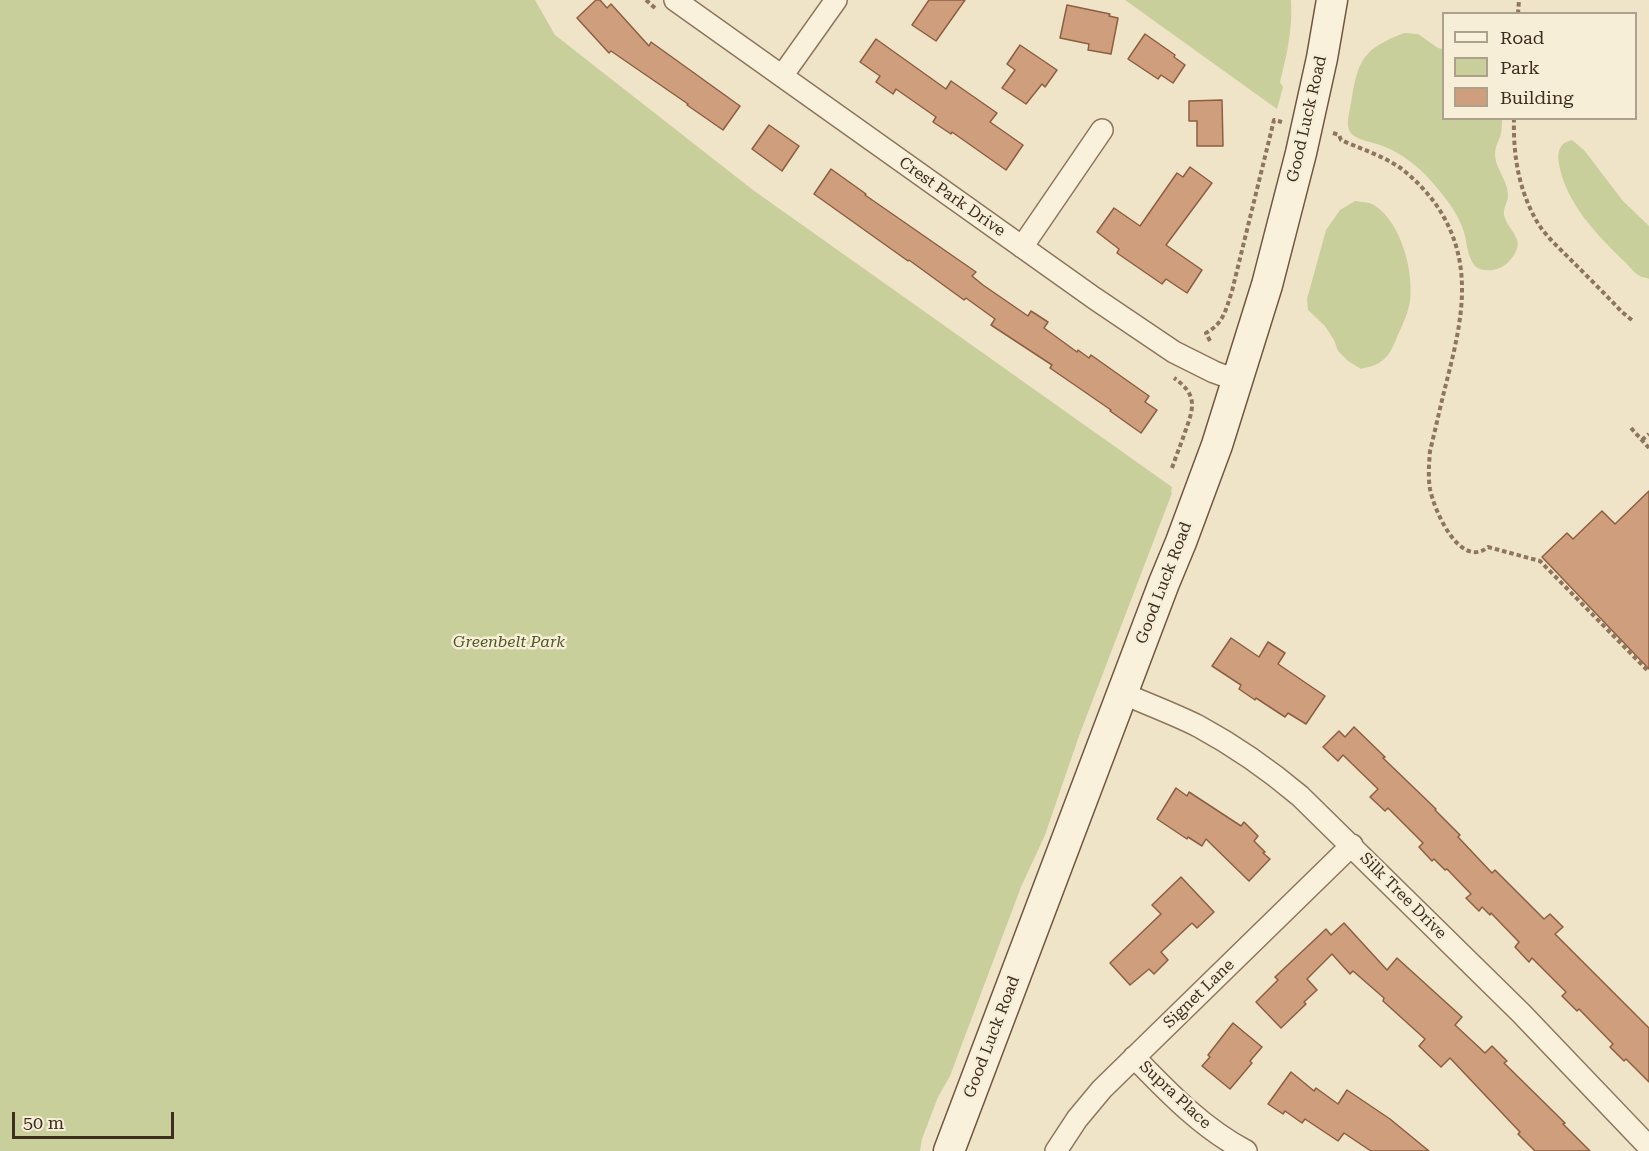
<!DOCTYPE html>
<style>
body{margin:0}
#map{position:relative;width:1649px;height:1151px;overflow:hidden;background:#f0e4c8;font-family:"Roboto Serif",serif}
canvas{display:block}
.legend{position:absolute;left:1442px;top:12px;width:195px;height:108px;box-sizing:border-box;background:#f7eed8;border:2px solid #ada18e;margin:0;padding:8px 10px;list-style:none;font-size:18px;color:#3d2e20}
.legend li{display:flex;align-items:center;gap:12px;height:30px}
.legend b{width:30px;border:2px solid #ada18e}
.scale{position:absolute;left:12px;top:1112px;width:162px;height:27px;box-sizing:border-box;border:3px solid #3d2e20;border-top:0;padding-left:8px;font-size:18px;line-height:21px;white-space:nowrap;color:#3d2e20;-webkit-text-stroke:4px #f7eed8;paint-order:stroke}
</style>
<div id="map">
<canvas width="1649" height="1151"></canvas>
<ul class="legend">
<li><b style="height:8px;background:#faf1dc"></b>Road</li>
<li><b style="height:16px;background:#c9cf9b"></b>Park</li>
<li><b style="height:16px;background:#cf9f7d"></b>Building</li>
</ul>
<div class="scale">50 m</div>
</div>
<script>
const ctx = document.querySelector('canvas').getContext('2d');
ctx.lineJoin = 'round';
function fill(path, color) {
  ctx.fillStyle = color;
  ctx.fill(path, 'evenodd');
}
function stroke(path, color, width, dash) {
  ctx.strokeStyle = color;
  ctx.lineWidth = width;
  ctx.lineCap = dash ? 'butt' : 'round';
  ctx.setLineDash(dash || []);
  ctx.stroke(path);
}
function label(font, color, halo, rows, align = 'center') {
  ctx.font = font + ' "Roboto Serif",serif';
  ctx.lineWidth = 5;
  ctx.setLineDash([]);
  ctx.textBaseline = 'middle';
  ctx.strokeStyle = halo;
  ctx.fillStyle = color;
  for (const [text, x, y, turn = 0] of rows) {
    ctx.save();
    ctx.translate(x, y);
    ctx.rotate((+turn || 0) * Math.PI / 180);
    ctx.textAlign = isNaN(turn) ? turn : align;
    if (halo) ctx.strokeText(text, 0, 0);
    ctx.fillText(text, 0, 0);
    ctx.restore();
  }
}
fill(new Path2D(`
 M 0,0 L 535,0 L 555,35 L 753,190 L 1172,487 L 1171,492 L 1172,493 L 1079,736 L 1045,835 L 1021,887 L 950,1076 L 938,1097 L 922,1139 L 920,1151 L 0,1151 Z
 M 1125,0 L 1291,0 C 1293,28 1287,54 1280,82 L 1283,87 L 1277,109 Z
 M 1404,33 L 1418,34 L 1438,48 L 1443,49 L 1444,118 L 1502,119 C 1502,124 1502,131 1500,137 C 1498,142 1495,148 1495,154 C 1495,169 1509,181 1508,197 C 1507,204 1503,208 1504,215 C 1508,232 1528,239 1511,259 C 1507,264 1503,267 1497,269 C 1490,271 1480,271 1475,266 C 1467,257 1467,242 1464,232 C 1458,213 1445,197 1432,182 C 1420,168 1403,154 1385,147 C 1375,142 1354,141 1349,130 C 1346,122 1350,110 1351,103 C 1358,59 1363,49 1404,33 Z
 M 1572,140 L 1584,150 L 1623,201 L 1649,226 L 1649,279 C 1648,278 1641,277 1640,276 C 1635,274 1630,267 1626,263 C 1598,236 1566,204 1559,164 C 1557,152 1559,143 1572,140 Z
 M 1355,201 C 1361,202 1369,202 1374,205 C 1401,222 1414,271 1410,301 C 1408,314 1402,326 1397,337 C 1393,347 1389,357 1379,363 C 1374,366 1367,367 1361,369 L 1348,361 L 1338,351 L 1334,340 L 1325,326 L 1308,310 L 1307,299 L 1326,230 L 1340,210 Z`), '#c9cf9b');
const building = new Path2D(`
 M 596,0 L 600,0 L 607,8 L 611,4 L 649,46 L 651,42 L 740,106 L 723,130 L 687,105 L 688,104 L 611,51 L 609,53 L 577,18 Z
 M 929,0 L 965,0 L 936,41 L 912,25 Z
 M 1067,5 L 1110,14 L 1109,16 L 1118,18 L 1111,54 L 1088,50 L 1089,44 L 1060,38 Z
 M 1145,34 L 1175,55 L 1174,57 L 1185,65 L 1173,83 L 1161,75 L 1158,79 L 1128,59 Z
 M 876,39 L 946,89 L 951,81 L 997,113 L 990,122 L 1023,145 L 1006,170 L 952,132 L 951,134 L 933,122 L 936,117 L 896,89 L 893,94 L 876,82 L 880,76 L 860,62 Z
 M 1020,45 L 1057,70 L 1045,87 L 1042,84 L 1026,104 L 1002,88 L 1015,70 L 1007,64 Z
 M 1222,100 L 1223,146 L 1197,146 L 1197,121 L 1189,121 L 1189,101 Z
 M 769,125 L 799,146 L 782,171 L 752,149 Z
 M 1190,167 L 1212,183 L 1166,245 L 1202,270 L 1187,293 L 1166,279 L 1162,284 L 1130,262 L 1117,253 L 1119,249 L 1097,232 L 1114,208 L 1140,226 L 1177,173 L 1183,177 Z
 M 831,169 L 866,194 L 865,195 L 976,272 L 972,276 L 983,285 L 1028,316 L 1031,311 L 1048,322 L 1044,328 L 1077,352 L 1078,350 L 1089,358 L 1091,355 L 1149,396 L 1145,402 L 1157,410 L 1141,433 L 1110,411 L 1111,410 L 1050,368 L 1052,365 L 991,325 L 995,319 L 966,298 L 964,300 L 909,260 L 908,261 L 814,194 Z
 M 1649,491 L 1649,669 L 1542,557 L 1567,533 L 1573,539 L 1602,511 L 1615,524 Z
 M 1231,638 L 1259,657 L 1268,642 L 1285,653 L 1278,664 L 1325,696 L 1306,724 L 1288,713 L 1285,717 L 1256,698 L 1255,700 L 1239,689 L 1241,685 L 1212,666 Z
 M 1354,727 L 1385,757 L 1383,758 L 1436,809 L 1435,810 L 1460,835 L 1458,837 L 1492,873 L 1495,870 L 1544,919 L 1550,914 L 1563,927 L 1555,934 L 1649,1028 L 1649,1082 L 1626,1059 L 1624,1061 L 1610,1047 L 1613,1044 L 1579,1009 L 1577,1011 L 1562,996 L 1566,992 L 1532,958 L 1529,962 L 1515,947 L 1519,942 L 1491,913 L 1490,915 L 1482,907 L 1479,911 L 1466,898 L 1471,894 L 1447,869 L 1445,870 L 1434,859 L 1432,861 L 1419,847 L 1423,843 L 1388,808 L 1385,811 L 1370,797 L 1378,789 L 1343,755 L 1338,761 L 1323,747 L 1339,731 L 1345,737 Z
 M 1176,788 L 1187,796 L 1189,792 L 1241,826 L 1244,822 L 1258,836 L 1254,841 L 1265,852 L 1263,853 L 1270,859 L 1249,881 L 1206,839 L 1202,846 L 1188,837 L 1187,839 L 1157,819 Z
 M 1181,877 L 1214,912 L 1197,928 L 1192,923 L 1161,952 L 1168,960 L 1154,974 L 1149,969 L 1130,985 L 1110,963 L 1161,914 L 1152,905 Z
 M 1344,923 L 1387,970 L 1397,958 L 1462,1017 L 1455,1025 L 1485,1053 L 1492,1046 L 1507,1061 L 1504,1063 L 1565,1123 L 1563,1124 L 1590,1151 L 1535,1151 L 1518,1134 L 1520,1132 L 1450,1058 L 1441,1067 L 1419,1046 L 1425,1039 L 1383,1001 L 1384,998 L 1353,971 L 1350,974 L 1332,954 L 1307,979 L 1317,990 L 1304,1002 L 1306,1004 L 1281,1028 L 1256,1002 L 1278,980 L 1275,977 L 1326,929 L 1331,935 Z
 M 1233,1023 L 1262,1047 L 1250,1061 L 1252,1063 L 1230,1089 L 1202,1066 L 1210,1057 L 1208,1055 Z
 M 1291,1072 L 1314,1091 L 1316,1088 L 1338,1104 L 1347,1090 L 1390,1119 L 1429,1151 L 1371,1151 L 1344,1133 L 1338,1141 L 1305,1119 L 1302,1123 L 1285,1111 L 1283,1114 L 1268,1104 Z`);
fill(building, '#cf9f7d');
stroke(building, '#8d5f41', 1.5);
const minor = new Path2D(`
 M 675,0 L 1094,298 L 1174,352 L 1214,372 L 1236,380
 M 782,76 L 836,0
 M 1022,247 L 1102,130
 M 1122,693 C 1147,704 1174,714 1198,726 C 1235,746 1268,769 1300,796 L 1521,1013 L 1649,1147
 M 1134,1057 C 1168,1092 1202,1128 1246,1151
 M 1056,1151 L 1077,1119 L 1102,1089 L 1352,845`);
const secondary = new Path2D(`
 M 949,1151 L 1164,583 L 1181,542 L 1217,445 L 1267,285 L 1301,153 L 1322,58 L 1332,0`);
stroke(minor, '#8d765c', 24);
stroke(secondary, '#6f573f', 33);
stroke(new Path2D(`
 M 646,0 L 655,8
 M 1518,14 L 1519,0
 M 1514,118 C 1513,157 1519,192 1539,225 C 1547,237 1559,248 1570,259 C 1587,276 1605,294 1622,312 L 1633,321
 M 1333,133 L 1339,135 L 1341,140 C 1361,149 1381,155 1399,167 C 1413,177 1425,190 1435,203 C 1475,260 1463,317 1447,380 C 1441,403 1436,427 1430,451 C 1429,464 1428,477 1430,489 C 1434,510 1460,570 1488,547 L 1540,561 L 1649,672
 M 1210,341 L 1206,333 C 1224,323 1226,309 1232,291 L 1274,120 L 1282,122
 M 1631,428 L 1649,448
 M 1642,440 L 1649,434
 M 1172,468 C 1176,456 1181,444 1185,432 C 1194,407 1198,395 1174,378`), '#8d765c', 4, [4.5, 3]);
stroke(minor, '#faf1dc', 21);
stroke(secondary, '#faf1dc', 30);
label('16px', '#3d2e20', '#f7eed8', [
 ["Good Luck Road",1307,119,-77],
 ["Crest Park Drive",952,197,35],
 ["Good Luck Road",1164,583,-69],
 ["Silk Tree Drive",1403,896,45],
 ["Signet Lane",1199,994,-44],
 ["Good Luck Road",992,1037,-69],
 ["Supra Place",1175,1095,43]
]);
label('italic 16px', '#4d5a26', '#f7eed8', [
 ["Greenbelt Park",509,642]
]);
</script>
